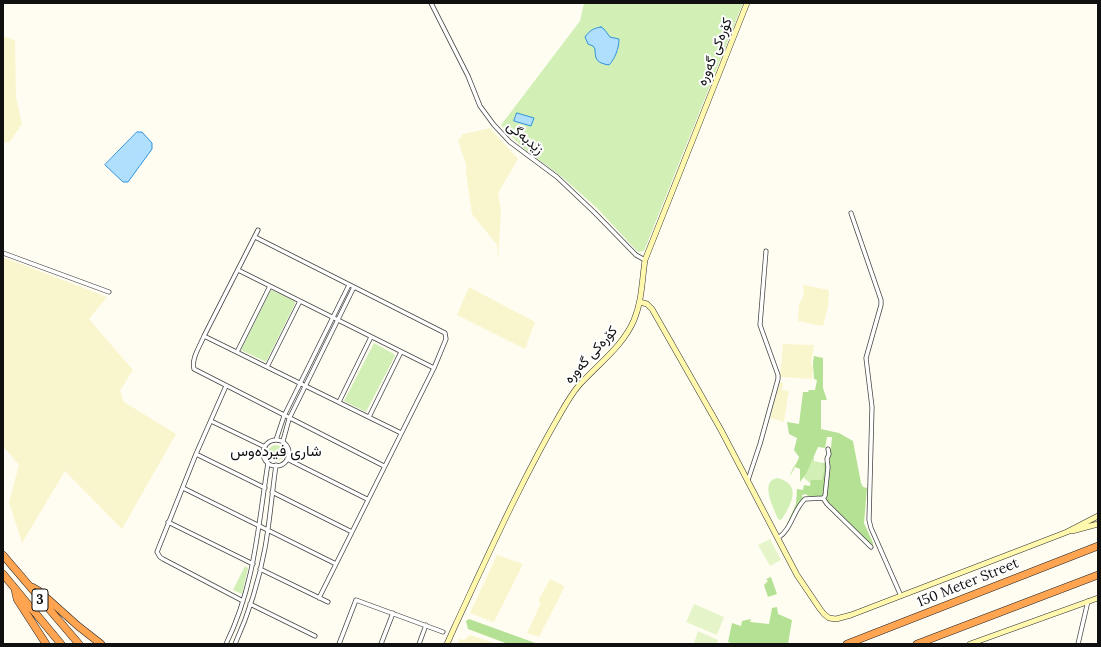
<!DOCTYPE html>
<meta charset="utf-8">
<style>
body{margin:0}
#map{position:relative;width:1101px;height:647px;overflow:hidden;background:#fffdf2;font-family:Lora,serif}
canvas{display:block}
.frame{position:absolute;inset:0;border:4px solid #101010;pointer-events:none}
</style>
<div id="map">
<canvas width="1101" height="647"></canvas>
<div class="frame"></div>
</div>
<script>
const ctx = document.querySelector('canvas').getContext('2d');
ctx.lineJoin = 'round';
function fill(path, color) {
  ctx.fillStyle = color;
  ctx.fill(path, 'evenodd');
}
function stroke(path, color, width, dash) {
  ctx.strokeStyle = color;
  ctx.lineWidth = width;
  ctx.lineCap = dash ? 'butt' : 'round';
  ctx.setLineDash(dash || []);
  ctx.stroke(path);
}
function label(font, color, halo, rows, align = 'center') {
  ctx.font = font + ' Lora,Vazirmatn,serif';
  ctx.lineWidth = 4;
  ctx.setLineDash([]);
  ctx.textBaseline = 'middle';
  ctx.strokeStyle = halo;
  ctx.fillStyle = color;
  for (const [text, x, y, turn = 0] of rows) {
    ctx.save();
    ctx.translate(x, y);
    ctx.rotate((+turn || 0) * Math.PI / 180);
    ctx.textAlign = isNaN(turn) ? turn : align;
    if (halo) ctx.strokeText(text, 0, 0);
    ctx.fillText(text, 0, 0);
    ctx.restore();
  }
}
fill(new Path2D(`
 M 3,36 L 15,40 L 16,97 L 22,124 L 9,143 L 3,142 Z
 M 490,128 L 518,159 L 498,193 L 501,212 L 498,262 L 497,245 L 472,214 L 466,173 L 466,164 L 458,141 L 463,134 Z
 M 3,257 L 107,297 L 89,319 L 133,370 L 120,391 L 124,402 L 176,434 L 122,529 L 65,471 L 22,543 L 9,502 L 19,465 L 3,446 Z
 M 803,285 L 829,290 L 828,307 L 823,326 L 798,321 L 799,305 L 804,294 Z
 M 469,287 L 535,322 L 525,349 L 457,315 Z
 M 783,344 L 814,345 L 811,364 L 813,367 L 812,379 L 780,377 Z
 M 779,382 L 783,383 L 782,390 L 789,391 L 784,422 L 770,418 Z
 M 497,555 L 523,564 L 495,620 L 493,622 L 470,613 Z
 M 550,579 L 564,586 L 564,588 L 539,637 L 527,633 L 541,603 L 538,601 Z
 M 470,635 L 497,644 L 458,644 L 459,639 L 464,640 Z`), '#f9f6ce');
fill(new Path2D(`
 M 584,3 L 743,3 L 644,251 L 638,252 L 597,208 L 562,177 L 522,147 L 501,125 L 580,21 Z
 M 271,290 L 295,301 L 295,304 L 266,362 L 241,350 Z
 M 374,343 L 394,354 L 395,356 L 366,412 L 344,401 Z
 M268 453a8 8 0 1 1 16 0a8 8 0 1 1-16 0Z
 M 814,456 L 814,461 L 823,463 L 824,470 L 822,480 L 811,480 L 811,484 L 803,477 Z
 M 777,478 C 802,484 792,503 782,519 L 780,520 L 778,519 C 774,508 759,482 777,478 Z
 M 245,566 L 248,568 L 242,594 L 233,590 Z`), '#d2efb6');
fill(new Path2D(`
 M 814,356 L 823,358 L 823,388 L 827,400 L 821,400 L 821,429 L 839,433 L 853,441 L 861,483 L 863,487 L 867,488 L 864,523 L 873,543 L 873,546 L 826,500 L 832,437 L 827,437 L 825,448 L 818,447 L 807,472 L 800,482 L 800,469 L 795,467 L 790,476 C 792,468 797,464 799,457 L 794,450 L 797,438 L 789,434 L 787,422 L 799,424 L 803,392 L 808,392 L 809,390 L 815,390 L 817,380 L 814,379 C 814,371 812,364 814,356 Z
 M 827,462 L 825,494 L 823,496 L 808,496 L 806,494 L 802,495 L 803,499 L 788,525 L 787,524 L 796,504 L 797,489 L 803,490 L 804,485 L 810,486 L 811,480 L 822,480 L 824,470 L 823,463 Z
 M 771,577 L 777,594 L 768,597 L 764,585 L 768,581 L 766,579 Z
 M 777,607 L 778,614 L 792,620 L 788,644 L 734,644 L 728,642 L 732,623 L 741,626 L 742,621 L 751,619 L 750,622 L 769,624 L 772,608 Z
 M 469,619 L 538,644 L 508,644 L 468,629 L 466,621 Z`), '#b5e194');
fill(new Path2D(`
 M 770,539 L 781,560 L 770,566 L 758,545 Z
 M 694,604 L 724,617 L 717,635 L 686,622 Z
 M 698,631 L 718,640 L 717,644 L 697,644 L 694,643 Z`), '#e5f5c9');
const water = new Path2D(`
 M 601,27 L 604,29 L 610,37 L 619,39 C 619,48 615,59 609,65 C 597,63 595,60 595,49 L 593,46 L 588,44 L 585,37 C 590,30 594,28 601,27 Z
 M 517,113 L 534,118 L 531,126 L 514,121 Z
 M 137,132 L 142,132 L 152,143 L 152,149 L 128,182 L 123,182 L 105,165 Z`);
fill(water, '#b0defd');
stroke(water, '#2f93dc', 1);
const street = new Path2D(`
 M 431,3 L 468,76 L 480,106 L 494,125 L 510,142 L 557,177 L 595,213 L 636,255 L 645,260
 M 851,213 L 881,300 L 881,305 L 866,358 L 872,407 L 869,520 L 871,528 L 901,596
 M 258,230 L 204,336 C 200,346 191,359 194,369 L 384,466
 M 255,237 L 445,333 L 446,339 L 434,368 L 319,598
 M 3,253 L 109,292
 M 238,270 L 434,368
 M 204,336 L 401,433
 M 237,352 L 270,286
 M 267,367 L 300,301
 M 226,386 L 196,454 L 157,552 L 160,557 L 163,559 L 243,601
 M 339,402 L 371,337
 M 369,417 L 401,352
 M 211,421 L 265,447
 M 276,440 L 284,416 L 349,285
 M263 453a13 13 0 1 1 26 0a13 13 0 1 1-26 0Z
 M 283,441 L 289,419 L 354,287
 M 196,454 L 265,488
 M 287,459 L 367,499
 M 748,480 L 760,444 L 778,379 L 778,375 L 760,325 L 766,251
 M 183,488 L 336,564
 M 272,492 L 352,532
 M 823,498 L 827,504 L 871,547
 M 168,522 L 253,564
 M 778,538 C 792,529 793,510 805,499 L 823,498 L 825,496 L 828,467 L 827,459 L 829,454 L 828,449
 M 260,569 L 328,602
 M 250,604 L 315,636
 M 226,644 C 255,585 258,526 268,463
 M 235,644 C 249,613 259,581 265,548 C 270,520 272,493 276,465
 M 339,644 L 356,600 L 443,632
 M 381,644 L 393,613
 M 419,644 L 426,625
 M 1078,644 L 1088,601`);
const secondary = new Path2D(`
 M 640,302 L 647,304 L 652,309 L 721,430 L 797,575 L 820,609 L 824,614 L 829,618 L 836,619 L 851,615 L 1067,532 L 1098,516
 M 1072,531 L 1098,524
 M 447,644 L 455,626 C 489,553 522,479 563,409 C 569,399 575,388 584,380 C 602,361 624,344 634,320 C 642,301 642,280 645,260 L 747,3
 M 970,644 L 1098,598`);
const highway = new Path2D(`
 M 3,555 L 79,644
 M 3,574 L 61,644
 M 32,587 L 39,591 L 78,626 L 101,644
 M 15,590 L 17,599 L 46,644
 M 847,644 L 1098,546
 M 917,644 L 1098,575`);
stroke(street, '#434343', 5);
stroke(secondary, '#323232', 6);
stroke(highway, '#212121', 8);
stroke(street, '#fff', 3.5);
stroke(secondary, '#fff8ad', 5);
stroke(highway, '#ffa450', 7);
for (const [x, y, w] of [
 [40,600,16]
]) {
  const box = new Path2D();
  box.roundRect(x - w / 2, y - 11, w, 22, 3);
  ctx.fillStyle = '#fff';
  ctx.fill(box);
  stroke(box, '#101010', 1);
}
label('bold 13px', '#101010', null, [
 ["3",40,600]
]);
label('14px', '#101010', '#fff', [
 ["کۆرەکی گەورە",715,52,-68],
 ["زێدبەگی",525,138,40],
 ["کۆرەکی گەورە",591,355,-48],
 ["150 Meter Street",968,583,-22]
]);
label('15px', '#101010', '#fff', [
 ["شاری فیردەوس",276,452]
]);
</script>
